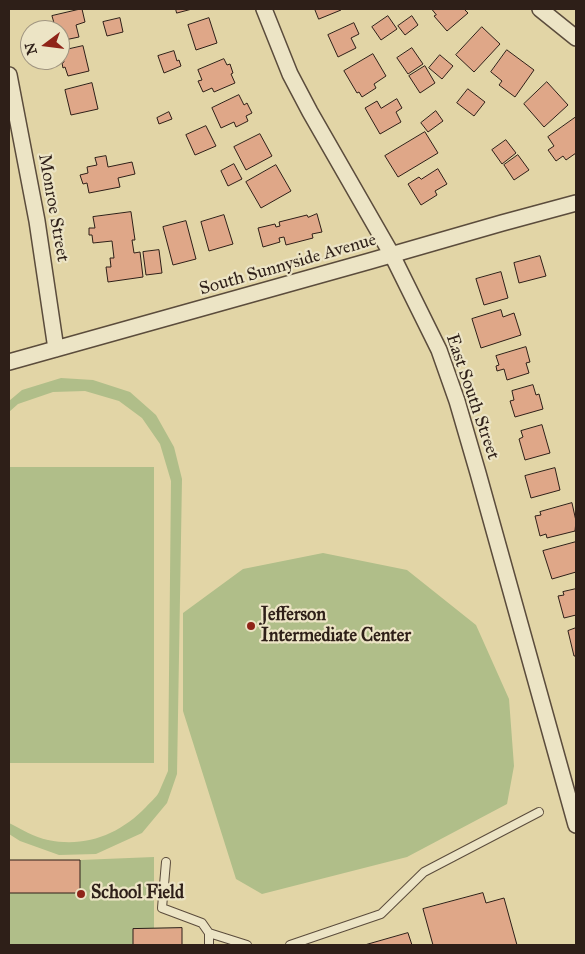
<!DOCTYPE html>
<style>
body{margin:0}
#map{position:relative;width:585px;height:954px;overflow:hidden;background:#e2d5a6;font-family:"IM FELL Great Primer",serif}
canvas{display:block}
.frame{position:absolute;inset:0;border:10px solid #2e1f18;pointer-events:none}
.north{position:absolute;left:20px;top:20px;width:50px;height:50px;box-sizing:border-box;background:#ece4c5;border:1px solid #a09580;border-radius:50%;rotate:255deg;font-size:14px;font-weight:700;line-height:20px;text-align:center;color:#2e1f18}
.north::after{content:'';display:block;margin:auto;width:18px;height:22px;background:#8f2418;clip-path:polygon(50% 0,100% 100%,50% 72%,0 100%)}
</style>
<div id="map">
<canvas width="585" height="954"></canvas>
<div class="frame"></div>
<div class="north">N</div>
</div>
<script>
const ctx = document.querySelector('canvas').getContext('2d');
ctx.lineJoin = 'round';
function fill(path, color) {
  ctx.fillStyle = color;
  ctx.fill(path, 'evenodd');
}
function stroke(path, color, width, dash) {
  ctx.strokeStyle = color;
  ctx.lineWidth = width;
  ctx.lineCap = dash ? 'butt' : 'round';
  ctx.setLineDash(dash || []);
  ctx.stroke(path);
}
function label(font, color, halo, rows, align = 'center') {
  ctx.font = font + ' "IM FELL Great Primer",serif';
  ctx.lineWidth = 4.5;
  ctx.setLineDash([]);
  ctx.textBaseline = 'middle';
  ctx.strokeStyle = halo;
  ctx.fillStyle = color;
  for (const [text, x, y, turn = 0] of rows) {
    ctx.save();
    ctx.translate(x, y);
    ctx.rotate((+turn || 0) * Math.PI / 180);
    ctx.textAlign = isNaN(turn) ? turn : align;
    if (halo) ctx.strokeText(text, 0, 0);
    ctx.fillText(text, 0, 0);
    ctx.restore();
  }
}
fill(new Path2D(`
 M 61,378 L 93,380 L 130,392 L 156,415 L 174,447 L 182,479 L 177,774 L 167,803 L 142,833 L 96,854 L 59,855 L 20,841 L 9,834 L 9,823 C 21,829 34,837 48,840 C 86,848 120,834 146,807 C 150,802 156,798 159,792 C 162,785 165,778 168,771 L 171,481 L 160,444 L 142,418 L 119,401 L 85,391 L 53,392 L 18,404 L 9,412 L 9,401 L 22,390 Z
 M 9,467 L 154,467 L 154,763 L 9,763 Z
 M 323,553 L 407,570 L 476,625 L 509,699 L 514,766 L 507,804 L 407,857 L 262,894 L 236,879 L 183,711 L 183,613 L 243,569 Z
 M 154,857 L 154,928 L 182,928 L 182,945 L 9,945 L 9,860 L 80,860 Z`), '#b0be89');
const building = new Path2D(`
 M 82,9 L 85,22 L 76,25 L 79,37 L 60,41 L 60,30 L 56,30 L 52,16 Z
 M 176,9 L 192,9 L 177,13 Z
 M 315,9 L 340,9 L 341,10 L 319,19 Z
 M 432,9 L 464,9 L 468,13 L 447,31 L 434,16 L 436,15 Z
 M 388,16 L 397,29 L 381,40 L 372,27 Z
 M 412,16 L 418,25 L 405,35 L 398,26 Z
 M 120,18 L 123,32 L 107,36 L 103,22 Z
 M 209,18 L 217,43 L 196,50 L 188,25 Z
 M 354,23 L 359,34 L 351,38 L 356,48 L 338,57 L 328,35 Z
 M 482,27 L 500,44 L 474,72 L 456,55 Z
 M 83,46 L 89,71 L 68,76 L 65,67 L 63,68 L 62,63 L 64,62 L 61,51 Z
 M 412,48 L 423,64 L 408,74 L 397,58 Z
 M 507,50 L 534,70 L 515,97 L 499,85 L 502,81 L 491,72 Z
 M 174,51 L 177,61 L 179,60 L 181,66 L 164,73 L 158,56 Z
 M 373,54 L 386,76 L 374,84 L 376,88 L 362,97 L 359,92 L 357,93 L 344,71 Z
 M 440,55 L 453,66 L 442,79 L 429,68 Z
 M 224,59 L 227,65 L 230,64 L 233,73 L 231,74 L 235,83 L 214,92 L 212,88 L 203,92 L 198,81 L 202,80 L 198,70 Z
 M 425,66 L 435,83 L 420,93 L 409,76 Z
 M 547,82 L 568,105 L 544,127 L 524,104 Z
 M 92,83 L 98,109 L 71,115 L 65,90 Z
 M 468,89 L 485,102 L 474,116 L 457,103 Z
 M 239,95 L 244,105 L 247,103 L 252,113 L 246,116 L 248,121 L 236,127 L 234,122 L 221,128 L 212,108 Z
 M 397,99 L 402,108 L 396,112 L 401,122 L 380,134 L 365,108 L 377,101 L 381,108 Z
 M 436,111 L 443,121 L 428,132 L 421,123 Z
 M 169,112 L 172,119 L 159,124 L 157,118 Z
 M 576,117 L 576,153 L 566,160 L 563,156 L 556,161 L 548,150 L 554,146 L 548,137 Z
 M 206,126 L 216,146 L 195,155 L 186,135 Z
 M 425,132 L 438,153 L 398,177 L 385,156 Z
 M 260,134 L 272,156 L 246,170 L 234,147 Z
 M 506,140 L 516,153 L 502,164 L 492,150 Z
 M 518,155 L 529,170 L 514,180 L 504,165 Z
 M 106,156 L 108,167 L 132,162 L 135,174 L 118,178 L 120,187 L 89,193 L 87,183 L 83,184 L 80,175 L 88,173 L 87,167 L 97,165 L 95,158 Z
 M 234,164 L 242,179 L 228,186 L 221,171 Z
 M 276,165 L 291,191 L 261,208 L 246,182 Z
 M 438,169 L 447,184 L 435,191 L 437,195 L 421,205 L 408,184 L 419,177 L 421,179 Z
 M 131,212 L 135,240 L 132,240 L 134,253 L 140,252 L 143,277 L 108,282 L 106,267 L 111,267 L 110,258 L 114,258 L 112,241 L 93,243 L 92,235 L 89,235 L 89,228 L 95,228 L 93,217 Z
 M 317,214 L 322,232 L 312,234 L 313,238 L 286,245 L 284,237 L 279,238 L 280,242 L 263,247 L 258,228 L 275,224 L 276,227 L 280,226 L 279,222 L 307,215 L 308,217 Z
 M 224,215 L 233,244 L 209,251 L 201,222 Z
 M 186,221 L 196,259 L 173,265 L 163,227 Z
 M 159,250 L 162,273 L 146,275 L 143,252 Z
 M 540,256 L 546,276 L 519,283 L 514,263 Z
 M 501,272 L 508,298 L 484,305 L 476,279 Z
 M 501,310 L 503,317 L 514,313 L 521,335 L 481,348 L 472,319 Z
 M 526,347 L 530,362 L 526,363 L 529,373 L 507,380 L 504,369 L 497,371 L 496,366 L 499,365 L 496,356 Z
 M 533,385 L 536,395 L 539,394 L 543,409 L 515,417 L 510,401 L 514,400 L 512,391 Z
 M 542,425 L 550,453 L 525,460 L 519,439 L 523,437 L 521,431 Z
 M 555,468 L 560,490 L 531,498 L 525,476 Z
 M 572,503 L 576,521 L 575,531 L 547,538 L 546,534 L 540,536 L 535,516 L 541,515 L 540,512 Z
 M 576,542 L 576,572 L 552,579 L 543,551 Z
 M 576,589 L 576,615 L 564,618 L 558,596 L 564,595 L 563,592 Z
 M 576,628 L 576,656 L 574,656 L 568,631 Z
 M 9,860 L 80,860 L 80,893 L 9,893 Z
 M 483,893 L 486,903 L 504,898 L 517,945 L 433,945 L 423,909 Z
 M 182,928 L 182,945 L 133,945 L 133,929 Z
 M 408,933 L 412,945 L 365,945 Z`);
fill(building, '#dfa788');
stroke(building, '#2e1f18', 1);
const service = new Path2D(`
 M 166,862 L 162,908 L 202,923 L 209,933
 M 209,945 L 209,933 L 247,945
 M 290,945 L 381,914 L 424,872 L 539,812`);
const minor = new Path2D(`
 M 264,9 L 290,74 L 310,112 L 392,255 L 439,350 L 457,401 L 478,473 L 576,825
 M 540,9 L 576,38
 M 9,75 L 37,221 L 56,349
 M 9,362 L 370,261 L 502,223 L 576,203`);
stroke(service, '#5b4c3c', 10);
stroke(minor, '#5b4c3c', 18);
stroke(service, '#ece4c5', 8);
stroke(minor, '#ece4c5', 15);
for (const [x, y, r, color] of [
 [251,626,5,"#8f2418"],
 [81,894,5,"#8f2418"]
]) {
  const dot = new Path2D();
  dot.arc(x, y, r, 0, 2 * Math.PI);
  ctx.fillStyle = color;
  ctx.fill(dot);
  stroke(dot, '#ece4c5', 2);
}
label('18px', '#2e1f18', '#ece4c5', [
 ["Monroe Street",53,208,80],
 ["South Sunnyside Avenue",288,265,-16],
 ["East South Street",472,397,71]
]);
label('bold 18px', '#2e1f18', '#ece4c5', [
 ["Jefferson",261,616],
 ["Intermediate Center",261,637],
 ["School Field",91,894]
], 'left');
</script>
